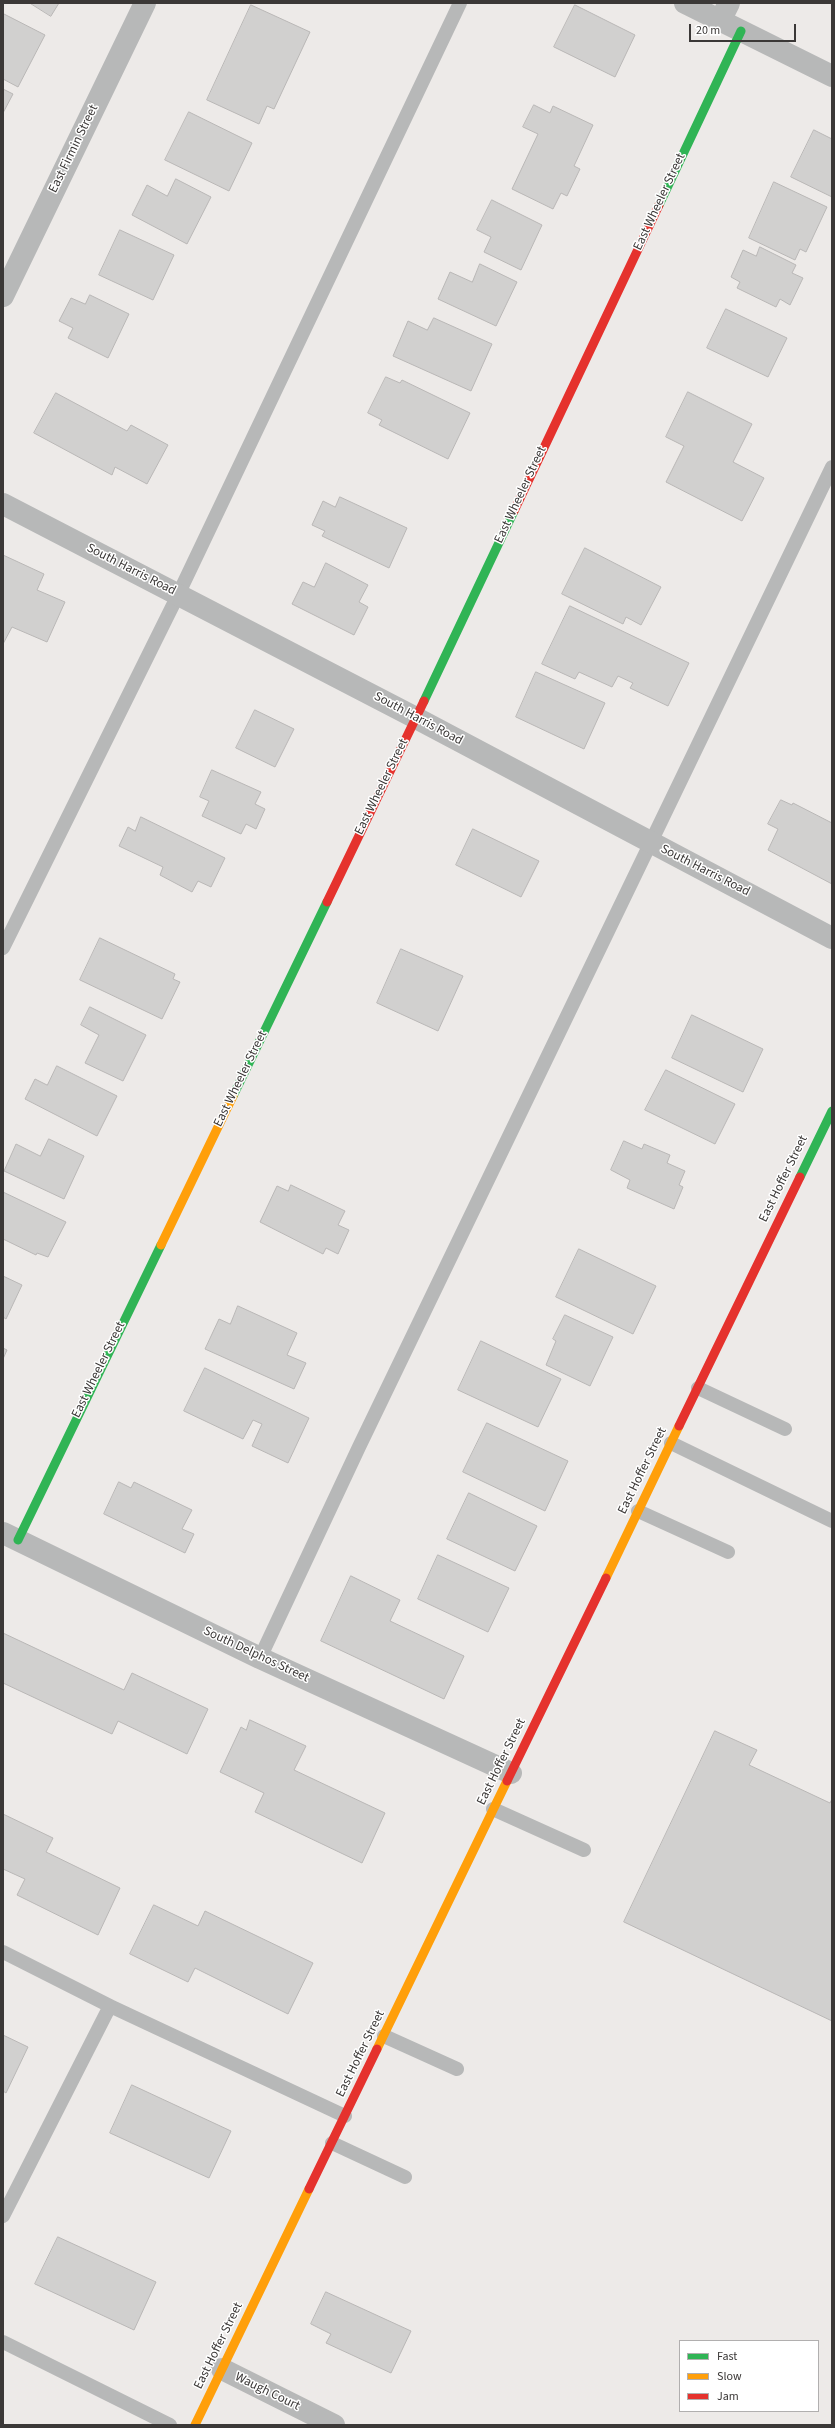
<!DOCTYPE html>
<style>
body{margin:0}
#map{position:relative;width:835px;height:2428px;overflow:hidden;background:#edeae8;font-family:"Source Sans 3",sans-serif}
canvas{display:block}
.frame{position:absolute;inset:0;border:4px solid #3b3837;pointer-events:none}
.legend{position:absolute;left:679px;top:2340px;width:140px;height:72px;box-sizing:border-box;background:#fff;border:1px solid #b1afaf;margin:0;padding:5px 7px;list-style:none;font-size:12px;color:#3b3837}
.legend li{display:flex;align-items:center;gap:8px;height:20px}
.legend b{width:20px;border:1px solid #b1afaf}
.scale{position:absolute;left:689px;top:24px;width:107px;height:18px;box-sizing:border-box;border:2px solid #3b3837;border-top:0;padding-left:5px;font-size:12px;line-height:14px;white-space:nowrap;color:#3b3837;-webkit-text-stroke:3px #fff;paint-order:stroke}
</style>
<div id="map">
<canvas width="835" height="2428"></canvas>
<div class="frame"></div>
<ul class="legend">
<li><b style="height:5px;background:#30b455"></b>Fast</li>
<li><b style="height:5px;background:#ff9f0a"></b>Slow</li>
<li><b style="height:5px;background:#e5322d"></b>Jam</li>
</ul>
<div class="scale">20 m</div>
</div>
<script>
const ctx = document.querySelector('canvas').getContext('2d');
ctx.lineJoin = 'round';
function fill(path, color) {
  ctx.fillStyle = color;
  ctx.fill(path, 'evenodd');
}
function stroke(path, color, width, dash) {
  ctx.strokeStyle = color;
  ctx.lineWidth = width;
  ctx.lineCap = dash ? 'butt' : 'round';
  ctx.setLineDash(dash || []);
  ctx.stroke(path);
}
function label(font, color, halo, rows, align = 'center') {
  ctx.font = font + ' "Source Sans 3",sans-serif';
  ctx.lineWidth = 3;
  ctx.setLineDash([]);
  ctx.textBaseline = 'middle';
  ctx.strokeStyle = halo;
  ctx.fillStyle = color;
  for (const [text, x, y, turn = 0] of rows) {
    ctx.save();
    ctx.translate(x, y);
    ctx.rotate((+turn || 0) * Math.PI / 180);
    ctx.textAlign = isNaN(turn) ? turn : align;
    if (halo) ctx.strokeText(text, 0, 0);
    ctx.fillText(text, 0, 0);
    ctx.restore();
  }
}
const building = new Path2D(`
 M 30,3 L 59,3 L 51,16 Z
 M 251,5 L 310,32 L 274,109 L 267,106 L 259,124 L 207,100 Z
 M 575,5 L 635,35 L 615,77 L 554,47 Z
 M 4,14 L 45,35 L 18,87 L 3,79 Z
 M 3,89 L 13,94 L 3,113 Z
 M 534,105 L 550,113 L 553,106 L 593,125 L 574,166 L 580,169 L 567,196 L 561,193 L 553,209 L 512,189 L 538,134 L 523,127 Z
 M 189,112 L 252,143 L 229,191 L 165,160 Z
 M 814,130 L 832,139 L 832,197 L 791,177 Z
 M 176,179 L 211,197 L 187,244 L 132,215 L 147,185 L 167,196 Z
 M 774,182 L 827,207 L 806,252 L 800,249 L 795,260 L 749,238 Z
 M 492,200 L 542,225 L 521,270 L 484,252 L 491,237 L 477,230 Z
 M 120,230 L 174,255 L 153,300 L 99,275 Z
 M 760,247 L 796,265 L 792,273 L 803,278 L 790,305 L 780,299 L 776,307 L 737,288 L 740,282 L 731,277 L 743,250 L 756,256 Z
 M 480,264 L 517,282 L 496,326 L 438,299 L 450,272 L 472,282 Z
 M 90,295 L 129,314 L 108,358 L 68,338 L 73,328 L 59,321 L 71,298 L 85,304 Z
 M 726,309 L 787,338 L 768,377 L 707,348 Z
 M 434,318 L 492,344 L 471,391 L 393,356 L 408,321 L 427,330 Z
 M 386,377 L 400,383 L 402,380 L 470,413 L 448,459 L 379,425 L 382,420 L 368,413 Z
 M 688,392 L 752,424 L 733,462 L 764,478 L 742,521 L 666,482 L 684,446 L 666,437 Z
 M 56,393 L 127,431 L 131,425 L 168,445 L 147,484 L 115,467 L 112,475 L 34,433 Z
 M 340,497 L 407,528 L 389,568 L 322,536 L 325,531 L 312,525 L 323,501 L 335,507 Z
 M 585,548 L 661,587 L 641,625 L 626,617 L 623,624 L 562,594 Z
 M 3,555 L 44,574 L 37,590 L 65,602 L 47,642 L 12,627 L 3,644 Z
 M 326,563 L 368,585 L 359,602 L 368,607 L 354,635 L 292,604 L 303,582 L 314,587 Z
 M 570,606 L 689,663 L 668,706 L 630,688 L 633,683 L 618,676 L 612,687 L 579,672 L 575,679 L 542,664 Z
 M 536,672 L 605,703 L 584,749 L 516,717 Z
 M 255,710 L 294,729 L 275,767 L 236,748 Z
 M 212,770 L 261,792 L 255,804 L 265,809 L 256,829 L 246,824 L 241,834 L 202,816 L 209,801 L 200,797 Z
 M 781,800 L 792,805 L 793,803 L 832,823 L 832,884 L 768,850 L 778,829 L 768,824 Z
 M 141,817 L 225,858 L 211,887 L 198,881 L 192,892 L 160,875 L 163,867 L 119,846 L 128,827 L 135,831 Z
 M 473,829 L 539,861 L 521,897 L 456,865 Z
 M 100,938 L 175,974 L 173,979 L 180,982 L 162,1019 L 80,980 Z
 M 401,949 L 463,976 L 438,1031 L 377,1003 Z
 M 90,1007 L 146,1035 L 123,1081 L 85,1063 L 99,1035 L 81,1025 Z
 M 692,1015 L 763,1049 L 743,1092 L 672,1058 Z
 M 57,1066 L 117,1096 L 97,1136 L 25,1099 L 35,1079 L 47,1085 Z
 M 666,1070 L 735,1104 L 715,1144 L 645,1110 Z
 M 49,1139 L 84,1156 L 64,1199 L 4,1171 L 16,1144 L 40,1156 Z
 M 624,1141 L 642,1149 L 644,1144 L 670,1155 L 667,1163 L 685,1171 L 679,1185 L 683,1187 L 674,1209 L 627,1188 L 630,1180 L 611,1170 Z
 M 291,1185 L 345,1211 L 338,1225 L 349,1230 L 338,1254 L 326,1248 L 323,1254 L 260,1222 L 277,1186 L 288,1191 Z
 M 3,1192 L 66,1222 L 48,1257 L 37,1253 L 36,1255 L 3,1239 Z
 M 579,1249 L 656,1286 L 633,1334 L 556,1297 Z
 M 3,1276 L 22,1285 L 6,1319 L 3,1317 Z
 M 238,1306 L 297,1333 L 287,1355 L 306,1363 L 294,1389 L 205,1349 L 219,1319 L 230,1324 Z
 M 565,1315 L 613,1337 L 590,1386 L 546,1365 L 556,1341 L 553,1339 Z
 M 481,1341 L 561,1379 L 538,1427 L 458,1390 Z
 M 3,1348 L 7,1350 L 3,1359 Z
 M 205,1368 L 309,1418 L 288,1463 L 252,1446 L 262,1424 L 253,1420 L 243,1439 L 184,1411 Z
 M 487,1423 L 568,1461 L 545,1511 L 463,1472 Z
 M 119,1482 L 131,1488 L 134,1482 L 192,1510 L 182,1529 L 194,1534 L 185,1553 L 104,1514 Z
 M 469,1493 L 537,1526 L 515,1571 L 447,1539 Z
 M 438,1555 L 509,1588 L 488,1632 L 418,1599 Z
 M 351,1576 L 400,1600 L 390,1621 L 464,1656 L 444,1699 L 321,1641 Z
 M 3,1633 L 124,1690 L 132,1673 L 208,1709 L 187,1754 L 118,1721 L 112,1734 L 3,1683 Z
 M 250,1720 L 306,1746 L 294,1770 L 385,1813 L 362,1863 L 255,1812 L 264,1793 L 220,1772 L 241,1727 L 246,1730 Z
 M 715,1731 L 757,1750 L 749,1765 L 830,1803 L 832,1799 L 832,2021 L 624,1922 Z
 M 3,1814 L 53,1838 L 46,1852 L 120,1888 L 98,1935 L 17,1895 L 25,1879 L 3,1869 Z
 M 154,1905 L 198,1926 L 205,1911 L 313,1963 L 288,2014 L 195,1968 L 188,1982 L 130,1954 Z
 M 3,2035 L 28,2047 L 6,2093 L 3,2091 Z
 M 132,2085 L 231,2131 L 209,2178 L 110,2133 Z
 M 58,2237 L 156,2282 L 134,2330 L 35,2284 Z
 M 326,2292 L 411,2331 L 391,2373 L 326,2343 L 331,2334 L 311,2324 Z`);
fill(building, '#d1d0cf');
stroke(building, '#b9b7b6', 1);
stroke(new Path2D(`
 M 3,948 L 178,595 L 460,3
 M 698,1388 L 785,1429
 M 671,1443 L 832,1521
 M 638,1511 L 728,1552
 M 260,1658 L 359,1447 L 832,467
 M 493,1809 L 584,1850
 M 3,1952 L 110,2006 L 345,2116
 M 384,2036 L 457,2069
 M 332,2143 L 405,2177
 M 3,2216 L 110,2006
 M 3,2342 L 170,2425`), '#b7b8b8', 14);
stroke(new Path2D(`
 M 685,3 L 832,76
 M 720,21 L 729,3
 M 3,296 L 145,3
 M 3,504 L 416,718 L 832,938
 M 3,1533 L 260,1658 L 511,1773
 M 222,2369 L 334,2425`), '#b7b8b8', 22);
stroke(new Path2D(`
 M 659,205 L 741,31
 M 424,701 L 514,511
 M 233,1096 L 327,902
 M 800,1177 L 832,1111
 M 18,1540 L 161,1245`), '#30b455', 9);
stroke(new Path2D(`
 M 161,1245 L 233,1096
 M 606,1578 L 679,1426
 M 377,2049 L 507,1781
 M 195,2425 L 309,2189`), '#ff9f0a', 9);
stroke(new Path2D(`
 M 514,511 L 659,205
 M 327,902 L 424,701
 M 679,1426 L 800,1177
 M 507,1781 L 606,1578
 M 309,2189 L 377,2049`), '#e5322d', 9);
label('13px', '#3b3837', '#fff', [
 ["East Firmin Street",74,149,-64],
 ["East Wheeler Street",660,202,-65],
 ["East Wheeler Street",521,495,-65],
 ["South Harris Road",131,570,27],
 ["South Harris Road",418,719,28],
 ["East Wheeler Street",382,787,-64],
 ["South Harris Road",705,871,27],
 ["East Wheeler Street",241,1079,-64],
 ["East Hoffer Street",784,1179,-64],
 ["East Wheeler Street",99,1370,-64],
 ["East Hoffer Street",643,1471,-64],
 ["South Delphos Street",256,1655,25],
 ["East Hoffer Street",502,1762,-64],
 ["East Hoffer Street",361,2054,-64],
 ["East Hoffer Street",219,2346,-64],
 ["Waugh Court",267,2392,26]
]);
</script>
